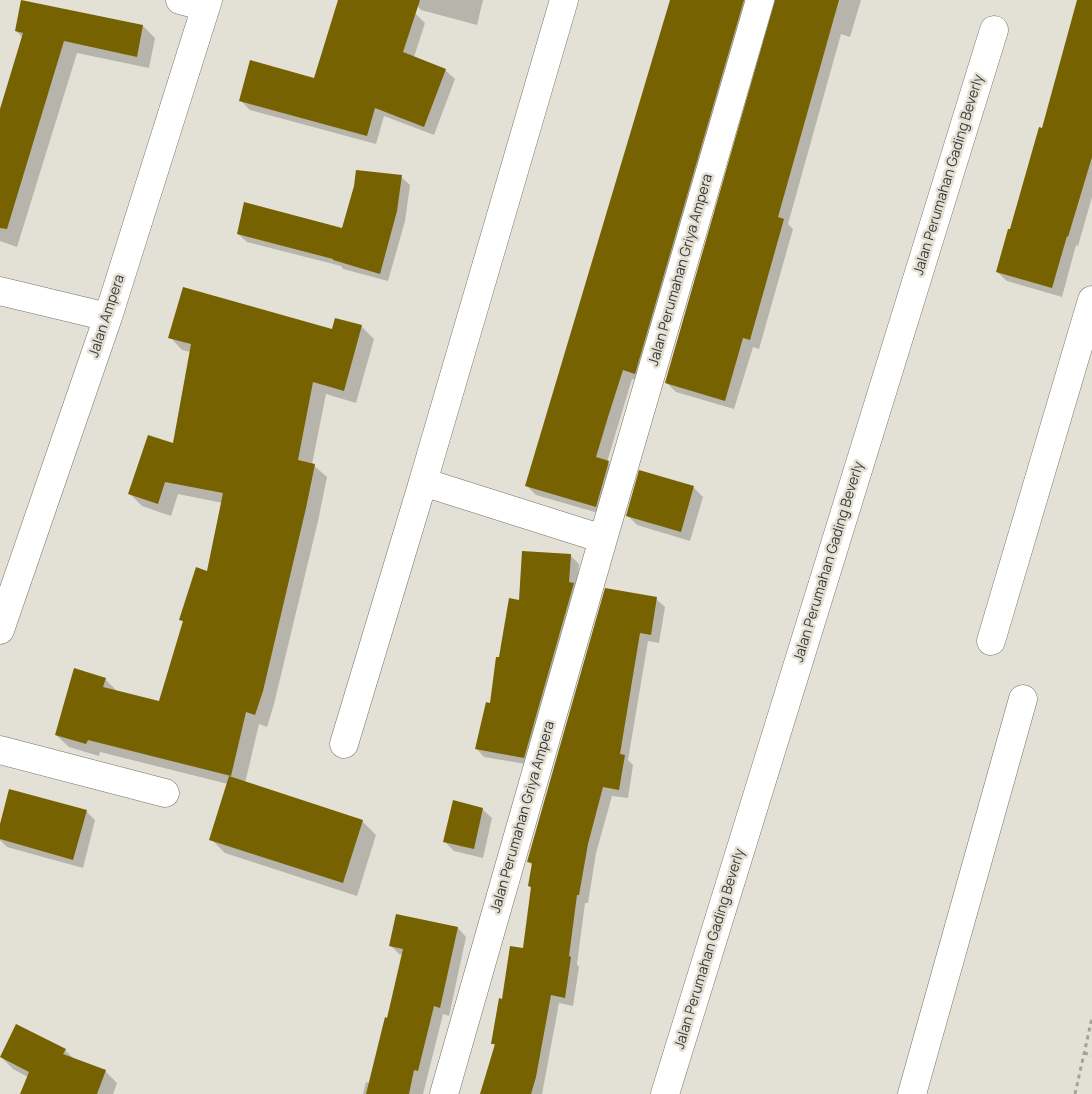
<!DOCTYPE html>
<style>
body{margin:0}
canvas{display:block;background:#e3e1d6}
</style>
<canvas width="1092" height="1094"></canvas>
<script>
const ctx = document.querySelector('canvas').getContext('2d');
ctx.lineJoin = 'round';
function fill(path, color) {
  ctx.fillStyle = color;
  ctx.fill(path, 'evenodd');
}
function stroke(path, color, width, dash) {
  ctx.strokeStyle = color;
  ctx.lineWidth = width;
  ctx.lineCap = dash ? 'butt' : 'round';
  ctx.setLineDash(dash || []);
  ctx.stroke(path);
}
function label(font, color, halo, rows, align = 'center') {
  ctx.font = font + ' Manrope,sans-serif';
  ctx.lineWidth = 5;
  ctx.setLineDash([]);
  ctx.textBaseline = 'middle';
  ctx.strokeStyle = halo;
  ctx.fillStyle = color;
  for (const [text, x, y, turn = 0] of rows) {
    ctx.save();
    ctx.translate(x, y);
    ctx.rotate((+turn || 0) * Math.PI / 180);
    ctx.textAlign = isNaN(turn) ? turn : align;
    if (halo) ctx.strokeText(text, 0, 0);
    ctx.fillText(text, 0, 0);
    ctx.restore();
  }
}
fill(new Path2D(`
 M 339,0 L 373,0 L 415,13 L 425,23 L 414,57 L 445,70 L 455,79 L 434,135 L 384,116 L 376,144 L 250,110 L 241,101 L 315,79 Z
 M 412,0 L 483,0 L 477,25 L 421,10 Z
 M 671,0 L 757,0 L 644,382 L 632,379 L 607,462 L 618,471 L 605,515 L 536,495 L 526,485 Z
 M 776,0 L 861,0 L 850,37 L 841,34 L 788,224 L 793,229 L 759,349 L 753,347 L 734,409 L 676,392 L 666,382 Z
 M 143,26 L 155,38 L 149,68 L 77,53 L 17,247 L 0,241 L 0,113 L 23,38 L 16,31 Z
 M 1092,29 L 1092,197 L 1078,246 L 1076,245 L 1062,297 L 1007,281 L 997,272 L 1043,130 Z
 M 401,177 L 410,185 L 405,221 L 388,281 L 343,269 L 341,266 L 247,242 L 238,234 L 343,229 Z
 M 361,326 L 374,339 L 356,403 L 326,394 L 312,464 L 327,477 L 318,521 L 274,704 L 267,727 L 259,724 L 245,783 L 362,821 L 376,835 L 357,896 L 225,853 L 211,839 L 228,784 L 100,752 L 99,756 L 69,747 L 56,735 L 105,679 L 118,692 L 159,702 L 184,623 L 181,620 L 208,572 L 223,503 L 178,494 L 171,516 L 142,506 L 130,494 L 174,445 L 191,352 L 182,350 L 170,337 L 333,331 Z
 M 640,472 L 694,488 L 703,497 L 690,541 L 637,525 L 627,515 Z
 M 570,555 L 579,564 L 577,587 L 532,765 L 484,757 L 476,748 L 491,705 L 500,659 L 520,601 Z
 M 656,599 L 665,607 L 659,643 L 648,641 L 628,760 L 633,765 L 628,798 L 612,796 L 596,853 L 588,903 L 585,903 L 577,964 L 579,967 L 573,1006 L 559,1003 L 542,1094 L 481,1094 L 496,1047 L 492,1043 L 503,1000 L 524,950 L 532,889 L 529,886 L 533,866 L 528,861 Z
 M 482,809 L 492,818 L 483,858 L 454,851 L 445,842 Z
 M 86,811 L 95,820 L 83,868 L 7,847 L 0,840 L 0,829 Z
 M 458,928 L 466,937 L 449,1016 L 443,1014 L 423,1094 L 363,1094 L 366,1082 L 370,1083 L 388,1019 L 403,955 L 399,954 L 390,945 Z
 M 65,1050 L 74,1059 L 105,1071 L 117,1083 L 113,1094 L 22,1094 L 28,1077 L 13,1069 L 1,1057 Z`), '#0003');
fill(new Path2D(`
 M 21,0 L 143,25 L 137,57 L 64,41 L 7,229 L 0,228 L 0,109 L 23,33 L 15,31 Z
 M 338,0 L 420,0 L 403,52 L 446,69 L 424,127 L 375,108 L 367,136 L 239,101 L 250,60 L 314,78 Z
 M 670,0 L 744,0 L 635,374 L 623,370 L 608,417 L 596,457 L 609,461 L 596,507 L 525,486 Z
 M 775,0 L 839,0 L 778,217 L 784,219 L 750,340 L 743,338 L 725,401 L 665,383 Z
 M 1077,0 L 1092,0 L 1092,157 L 1068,237 L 1067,236 L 1052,288 L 996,272 L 1008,229 L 1010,229 L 1039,127 L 1042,128 Z
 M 356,170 L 402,175 L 397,211 L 380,274 L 333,260 L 333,259 L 237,234 L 244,202 L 342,228 L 354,186 Z
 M 183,287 L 332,329 L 335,318 L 362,325 L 344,391 L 313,382 L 298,460 L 315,464 L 306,508 L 263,691 L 255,715 L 246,712 L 231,776 L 88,740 L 86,744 L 55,735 L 74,668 L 106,678 L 103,687 L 159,701 L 183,621 L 179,620 L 196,567 L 207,571 L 223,493 L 165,482 L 158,504 L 128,494 L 148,435 L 173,443 L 191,344 L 168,338 Z
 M 639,470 L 694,486 L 681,532 L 626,516 Z
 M 522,551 L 571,554 L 569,582 L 574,583 L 524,758 L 475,749 L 486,702 L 490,703 L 496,657 L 499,657 L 509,598 L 519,600 Z
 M 605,588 L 657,597 L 651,635 L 640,633 L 620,754 L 625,755 L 619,790 L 603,787 L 588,844 L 579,895 L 577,895 L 569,956 L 571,957 L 565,998 L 551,995 L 536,1077 L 531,1094 L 480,1094 L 495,1044 L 491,1044 L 499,998 L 502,999 L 510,946 L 523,948 L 531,887 L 528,886 L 532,863 L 527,862 Z
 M 229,776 L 363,820 L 343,883 L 209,840 Z
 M 9,789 L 87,810 L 73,860 L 0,839 L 0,824 Z
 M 453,800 L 483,808 L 474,849 L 443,842 Z
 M 396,914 L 458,927 L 440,1008 L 434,1006 L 418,1071 L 414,1070 L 409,1094 L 366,1094 L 385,1017 L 387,1018 L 403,949 L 389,946 Z
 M 16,1024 L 66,1049 L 63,1054 L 106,1070 L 97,1094 L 20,1094 L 29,1072 L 0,1057 Z`), '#766200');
const minor = new Path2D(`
 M 180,0 L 206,7
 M 0,291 L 108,317
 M 423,482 L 564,0
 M 0,630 L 108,317 L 208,0
 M 991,641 L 1092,300
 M 344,744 L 423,482 L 603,539
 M 0,750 L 165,793
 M 444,1094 L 603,539 L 760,0
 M 665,1094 L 994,30
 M 912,1094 L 1023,699`);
stroke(minor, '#757369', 29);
stroke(new Path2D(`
 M 1084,1053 L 1092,1055
 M 1075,1094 L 1092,1018`), '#a4a299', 3, [4, 4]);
stroke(minor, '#fff', 28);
label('14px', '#393833', '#e3e1d6', [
 ["Jalan Perumahan Gading Beverly",949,175,-73],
 ["Jalan Perumahan Griya Ampera",681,270,-74],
 ["Jalan Ampera",107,316,-72],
 ["Jalan Perumahan Gading Beverly",829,562,-73],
 ["Jalan Perumahan Griya Ampera",523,817,-74],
 ["Jalan Perumahan Gading Beverly",710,949,-73]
]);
</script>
